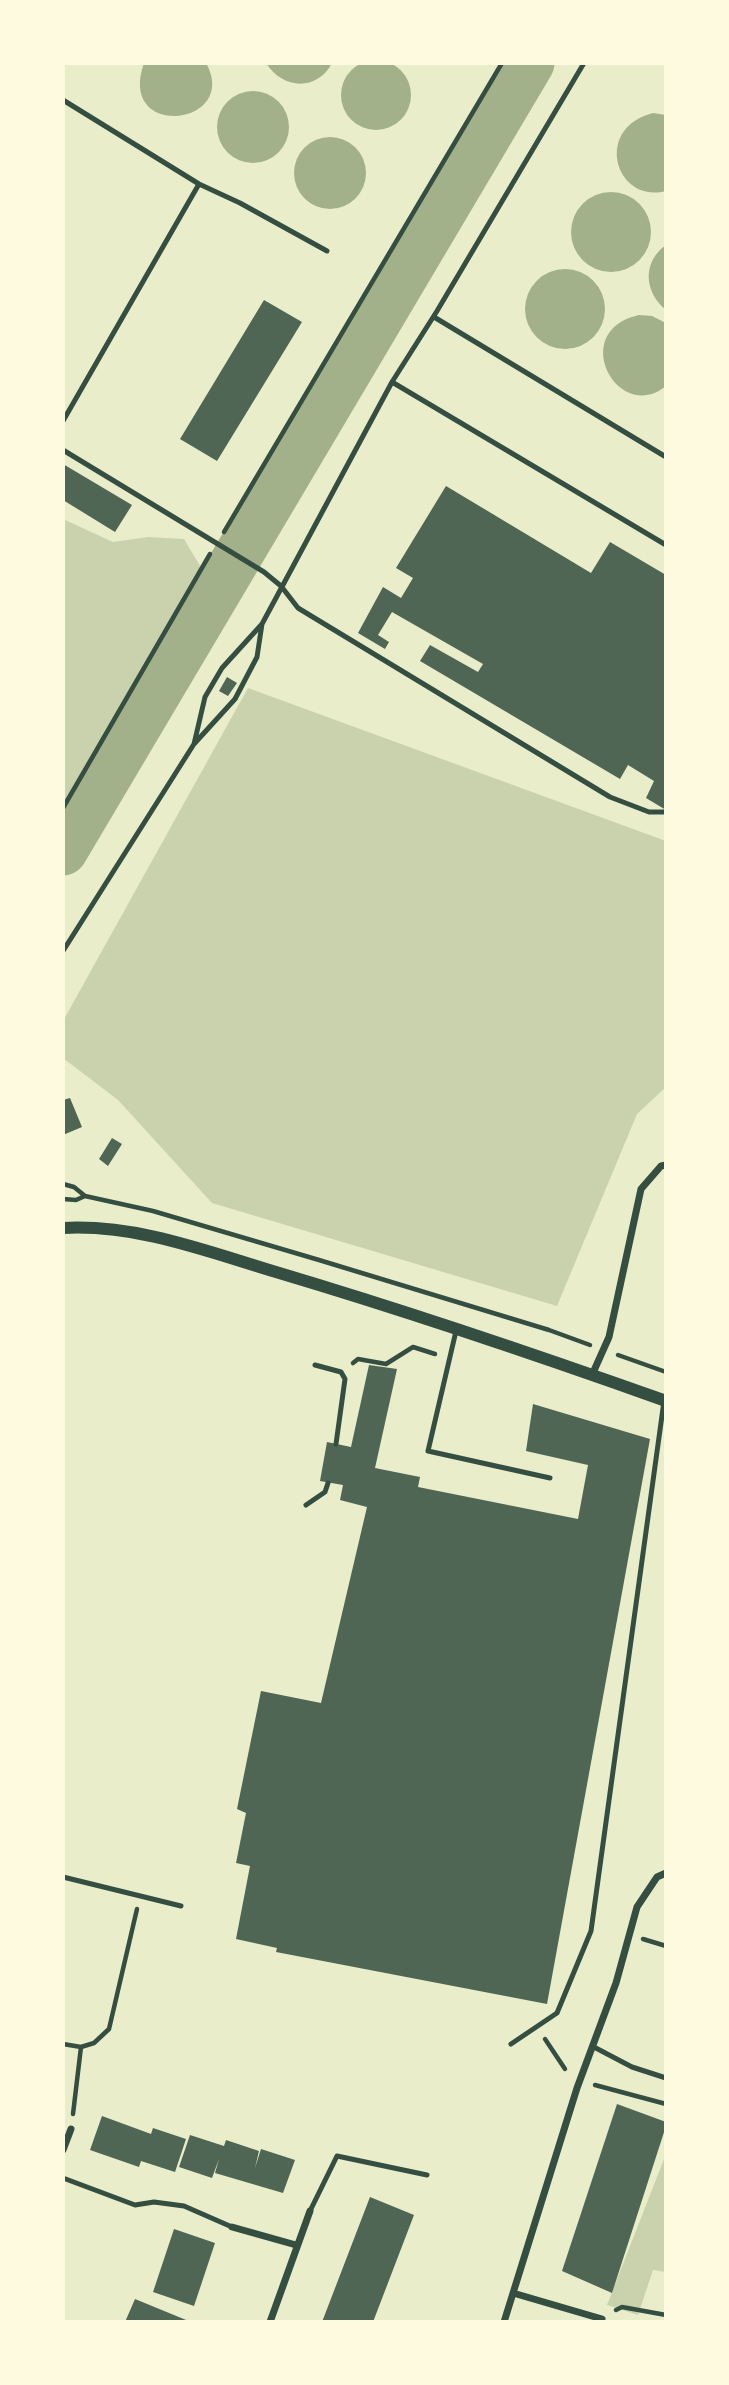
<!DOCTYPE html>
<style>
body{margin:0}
#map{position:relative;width:729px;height:2385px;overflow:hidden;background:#e9edc9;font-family:"Open Sans",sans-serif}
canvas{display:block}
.frame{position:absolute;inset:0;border:65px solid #fefae0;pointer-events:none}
</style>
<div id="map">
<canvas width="729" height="2385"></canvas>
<div class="frame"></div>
</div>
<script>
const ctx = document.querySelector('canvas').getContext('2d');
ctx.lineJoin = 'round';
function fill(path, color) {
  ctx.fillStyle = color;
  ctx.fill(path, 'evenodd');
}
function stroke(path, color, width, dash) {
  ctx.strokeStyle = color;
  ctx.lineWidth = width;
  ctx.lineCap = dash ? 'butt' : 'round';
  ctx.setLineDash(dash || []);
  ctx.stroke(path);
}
fill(new Path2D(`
 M 63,519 L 113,542 L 148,537 L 184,539 L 209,581 L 63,830 Z
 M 248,688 L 666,841 L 666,1087 L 637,1114 L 557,1306 L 212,1203 L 118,1100 L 63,1058 L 63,1021 Z
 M 666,2154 L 666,2272 L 653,2270 L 638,2315 L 607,2305 Z`), '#cad2ad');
fill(new Path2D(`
 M341 95a35 35 0 1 1 70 0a35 35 0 1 1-70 0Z
 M 144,63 L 206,63 C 241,126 116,141 144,63 Z
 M 266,63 L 332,63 C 317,92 282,89 266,63 Z
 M217 127a36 36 0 1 1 72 0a36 36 0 1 1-72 0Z
 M 653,113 L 666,115 L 666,191 C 615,204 593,128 653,113 Z
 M294 173a36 36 0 1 1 72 0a36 36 0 1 1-72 0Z
 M571 232a40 40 0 1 1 80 0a40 40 0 1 1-80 0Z
 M 666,245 L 666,310 C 644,292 642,262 666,245 Z
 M525 309a40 40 0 1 1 80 0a40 40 0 1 1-80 0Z
 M 639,315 L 652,316 L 666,323 L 666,386 C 618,425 567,331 639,315 Z`), '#a3b18a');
stroke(new Path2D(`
 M 63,851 L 530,63`), '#a3b18a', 49);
fill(new Path2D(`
 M 264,300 L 302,322 L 217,461 L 180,439 Z
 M 63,464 L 132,505 L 115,532 L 63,500 Z
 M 446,486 L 591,573 L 610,542 L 666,575 L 666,810 L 646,798 L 654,781 L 628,765 L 620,779 L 420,661 L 430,645 L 478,672 L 483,664 L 392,612 L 378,635 L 389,642 L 385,649 L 358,633 L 383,587 L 401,598 L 413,578 L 396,568 Z
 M 227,677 L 237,683 L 228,696 L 219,691 Z
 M 70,1098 L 82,1127 L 63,1135 L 63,1100 Z
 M 112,1138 L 122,1144 L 108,1166 L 99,1159 Z
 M 369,1365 L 397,1369 L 375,1468 L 420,1477 L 418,1487 L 578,1519 L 588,1465 L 526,1451 L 533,1404 L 650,1439 L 547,2004 L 276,1952 L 277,1948 L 236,1939 L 250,1866 L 236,1863 L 246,1813 L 237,1809 L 261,1691 L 321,1703 L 367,1507 L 340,1500 L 343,1485 L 320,1481 L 327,1442 L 351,1447 Z
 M 617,2104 L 666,2122 L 666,2126 L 612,2293 L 562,2271 Z
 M 102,2116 L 151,2134 L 153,2128 L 186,2139 L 175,2172 L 141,2161 L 139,2167 L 90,2150 Z
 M 190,2135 L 224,2146 L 226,2140 L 259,2151 L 255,2168 L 261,2149 L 295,2160 L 283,2193 L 215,2173 L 219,2159 L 212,2178 L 179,2167 Z
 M 370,2197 L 414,2215 L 373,2322 L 322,2322 Z
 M 174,2229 L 215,2243 L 194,2306 L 153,2292 Z
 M 135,2299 L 191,2322 L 125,2322 Z`), '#4f6655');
stroke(new Path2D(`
 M 224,532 L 502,63
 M 63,808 L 210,554
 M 63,1184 L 74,1187 L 85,1196 L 153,1211 L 319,1260 L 549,1330 L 590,1345
 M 63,1199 L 76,1200 L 85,1196
 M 618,1355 L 666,1372
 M 353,1363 L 358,1359 L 386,1364 L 413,1347 L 435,1354
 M 643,1939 L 666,1946
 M 545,2039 L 565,2069
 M 63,2044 L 81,2047 L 73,2114
 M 81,2047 L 94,2043 L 109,2029 L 137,1909
 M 595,2085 L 666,2104
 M 616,2310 L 622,2307 L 666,2315`), '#344e41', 4.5);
stroke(new Path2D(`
 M 63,100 L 199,184 L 240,203 L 327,251
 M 434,317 L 666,457
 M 392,382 L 666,545
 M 63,421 L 199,184
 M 63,450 L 264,572 L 281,586 L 298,608 L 610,797 L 649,812 L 666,812
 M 194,744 L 205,697 L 222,668 L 262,624 L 392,382 L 437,311 L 584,63
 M 63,951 L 194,744 L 235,699 L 257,657 L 262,624
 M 456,1331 L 428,1451 L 550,1478
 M 315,1365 L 341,1372 L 345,1379 L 336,1444
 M 306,1505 L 325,1492 L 328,1483
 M 63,1877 L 181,1906
 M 511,2044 L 557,2013 L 591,1931 L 664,1401
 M 592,2046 L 632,2067 L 666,2078
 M 63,2178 L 135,2205 L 154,2202 L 184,2206 L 232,2227
 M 310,2211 L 337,2156 L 427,2175`), '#344e41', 5);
stroke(new Path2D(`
 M 592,1375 L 609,1337 L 641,1189 L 661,1166 L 666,1165
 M 63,2150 L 71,2129
 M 232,2227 L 296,2245
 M 513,2293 L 602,2319 L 601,2322
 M 270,2322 L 310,2211
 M 504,2322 L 577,2088 L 616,1983 L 637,1907 L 657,1877 L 666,1873`), '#344e41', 7);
stroke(new Path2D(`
 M 63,1228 C 137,1224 206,1251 276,1272 C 407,1311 537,1355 666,1401`), '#344e41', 12);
</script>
